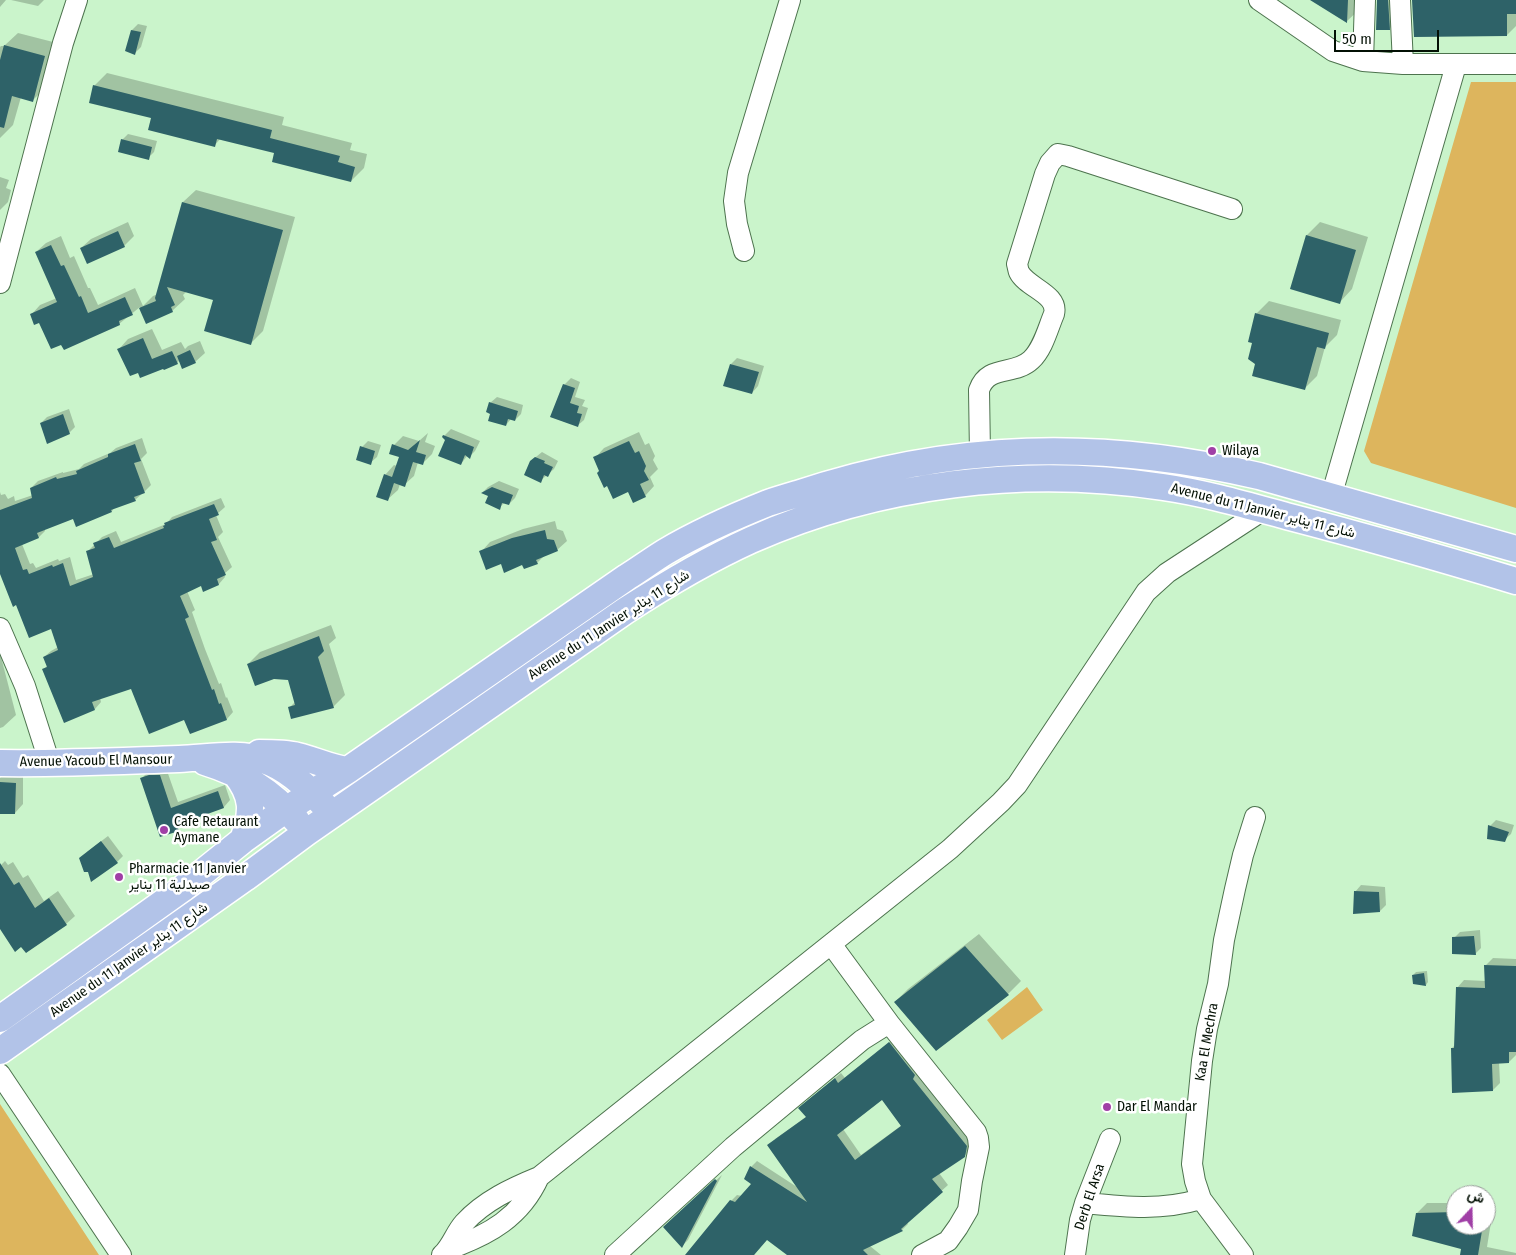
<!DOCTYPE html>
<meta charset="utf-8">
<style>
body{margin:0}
#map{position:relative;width:1516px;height:1255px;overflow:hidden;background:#caf4cb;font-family:"Fira Sans Condensed",Vazirmatn,sans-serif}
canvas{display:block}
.north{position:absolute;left:1446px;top:1185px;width:50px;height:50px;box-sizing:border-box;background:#fff;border:1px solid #9a9f9b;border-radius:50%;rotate:21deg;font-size:14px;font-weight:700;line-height:20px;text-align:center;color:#031004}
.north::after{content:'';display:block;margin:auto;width:18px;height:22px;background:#a03fa6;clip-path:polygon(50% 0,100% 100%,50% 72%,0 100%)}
.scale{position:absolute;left:1334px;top:30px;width:105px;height:22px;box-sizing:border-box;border:2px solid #031004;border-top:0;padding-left:6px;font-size:15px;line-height:18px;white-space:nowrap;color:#031004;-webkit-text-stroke:4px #fff;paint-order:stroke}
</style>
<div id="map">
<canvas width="1516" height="1255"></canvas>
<div class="north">ش</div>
<div class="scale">50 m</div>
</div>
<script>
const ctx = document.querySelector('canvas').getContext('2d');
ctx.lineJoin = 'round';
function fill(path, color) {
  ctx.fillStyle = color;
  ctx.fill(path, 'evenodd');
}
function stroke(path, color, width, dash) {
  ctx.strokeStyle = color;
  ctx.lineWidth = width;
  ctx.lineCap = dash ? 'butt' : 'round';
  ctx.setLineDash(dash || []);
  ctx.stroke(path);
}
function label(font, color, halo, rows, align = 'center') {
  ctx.font = font + ' "Fira Sans Condensed",Vazirmatn,sans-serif';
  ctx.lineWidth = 5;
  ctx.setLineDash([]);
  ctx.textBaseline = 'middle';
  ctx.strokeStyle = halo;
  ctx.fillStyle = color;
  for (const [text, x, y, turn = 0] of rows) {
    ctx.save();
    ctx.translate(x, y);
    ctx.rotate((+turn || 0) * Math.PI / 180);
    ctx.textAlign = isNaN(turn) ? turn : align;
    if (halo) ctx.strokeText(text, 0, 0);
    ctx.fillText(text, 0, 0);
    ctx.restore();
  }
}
fill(new Path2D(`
 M 1471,82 L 1516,82 L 1516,508 L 1371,463 L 1364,451 Z
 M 1027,987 L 1043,1010 L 1002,1040 L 987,1020 Z
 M 0,1104 L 99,1255 L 0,1255 Z`), '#ddb55d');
fill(new Path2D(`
 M 0,0 L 6,0 L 0,7 Z
 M 11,0 L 44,0 L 38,6 Z
 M 1313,0 L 1360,0 L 1360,9 L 1347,21 Z
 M 1378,0 L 1401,0 L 1402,16 L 1389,29 Z
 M 1413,0 L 1516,0 L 1516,26 L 1507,35 Z
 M 138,24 L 147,26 L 141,47 L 135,53 L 132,30 Z
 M 18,33 L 57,43 L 45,88 L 32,101 L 21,97 L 13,125 L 0,138 L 0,47 L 1,46 L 4,46 Z
 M 107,73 L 284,117 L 282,125 L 352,143 L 350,150 L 367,154 L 364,168 L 351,181 L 276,152 L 221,138 L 214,146 L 153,117 L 94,86 Z
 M 128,134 L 157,141 L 154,152 L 148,158 L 122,140 Z
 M 0,177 L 9,180 L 6,188 L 11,190 L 8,202 L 0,210 Z
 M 196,190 L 295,217 L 263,331 L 251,343 L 214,299 L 187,291 L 183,295 L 185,299 L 172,311 L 146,322 L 140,307 L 119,324 L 40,321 L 31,315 L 40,305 L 57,298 L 36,252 L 46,243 L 61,236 L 70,258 L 74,256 L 88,288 L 90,288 L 98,305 L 135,288 L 143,306 L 153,296 L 158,294 L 183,202 Z
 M 128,222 L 134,236 L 124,246 L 81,248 L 91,239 Z
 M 1320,222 L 1368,237 L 1352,289 L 1340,302 L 1291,288 L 1307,235 Z
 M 1269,301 L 1341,320 L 1337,335 L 1325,347 L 1317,376 L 1304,389 L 1257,364 L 1254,342 L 1256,314 Z
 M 152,329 L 162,350 L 181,342 L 185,349 L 188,346 L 200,341 L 205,353 L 195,362 L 180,360 L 177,363 L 138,371 L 119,349 L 128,339 Z
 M 737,358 L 764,366 L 758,386 L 752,393 L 731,364 Z
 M 571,378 L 580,382 L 575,397 L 585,400 L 582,406 L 588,408 L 584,420 L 577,426 L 551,417 L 564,385 Z
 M 497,397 L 523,405 L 521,414 L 515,420 L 511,419 L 506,425 L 492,413 L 490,403 Z
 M 69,409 L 75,427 L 69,433 L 41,423 L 47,417 Z
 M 451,429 L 480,441 L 475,451 L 469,457 L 467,456 L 461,464 L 444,436 Z
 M 639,432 L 645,445 L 649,443 L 655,456 L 653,460 L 658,469 L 650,477 L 654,486 L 645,496 L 629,490 L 601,471 L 595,458 L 604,448 Z
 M 428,433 L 425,442 L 435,446 L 432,454 L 422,464 L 418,462 L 414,476 L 404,485 L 400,484 L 398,490 L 388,499 L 385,475 L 394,465 L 397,466 L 401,457 L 394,445 L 403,436 L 419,441 Z
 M 142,438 L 147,453 L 141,459 L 151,485 L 144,492 L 135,500 L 115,507 L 112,511 L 77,526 L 73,518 L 45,529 L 45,531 L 39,537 L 22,544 L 30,564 L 33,563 L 36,568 L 58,559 L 59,561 L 70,557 L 76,580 L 94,574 L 88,551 L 102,537 L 116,531 L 121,542 L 166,524 L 172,517 L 221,498 L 225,507 L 216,515 L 223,532 L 218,537 L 232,567 L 224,574 L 225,577 L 219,584 L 204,590 L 201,584 L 187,591 L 195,610 L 192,612 L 205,649 L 219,684 L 221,683 L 226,698 L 227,697 L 233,712 L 227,719 L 185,718 L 132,688 L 100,698 L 101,702 L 95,709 L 64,722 L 44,669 L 48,665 L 44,657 L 51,651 L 58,647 L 51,627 L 17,604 L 0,572 L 0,492 L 1,495 L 5,494 L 8,499 L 14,496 L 15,501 L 33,495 L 31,488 L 38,481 L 63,472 L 63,473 L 79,469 L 84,464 L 110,453 L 116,448 Z
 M 368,441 L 381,445 L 377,457 L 370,463 L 362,447 Z
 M 542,452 L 558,461 L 554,469 L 540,481 L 531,461 Z
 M 499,481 L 519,489 L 515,498 L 509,504 L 505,502 L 499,508 L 490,495 L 483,492 L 488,487 Z
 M 555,521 L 557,529 L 563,531 L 567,541 L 557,550 L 545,555 L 537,563 L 502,563 L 481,552 L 490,542 L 523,529 Z
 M 331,625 L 336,638 L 329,644 L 345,695 L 333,707 L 290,707 L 295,702 L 289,679 L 248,664 L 260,652 Z
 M 0,653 L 16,715 L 3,727 L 0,728 Z
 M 166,768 L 178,802 L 225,785 L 230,800 L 224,807 L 184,821 L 185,823 L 178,829 L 142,778 L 148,772 Z
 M 3,775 L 23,775 L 23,804 L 15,813 L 0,812 L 0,778 Z
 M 1496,820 L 1514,825 L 1511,834 L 1504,840 L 1490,826 Z
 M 108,836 L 123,856 L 117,862 L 87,852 Z
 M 5,861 L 8,865 L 13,862 L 23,878 L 28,875 L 44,901 L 58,891 L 75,916 L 66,924 L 26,951 L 0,924 L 0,866 Z
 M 1361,885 L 1385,887 L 1386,905 L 1380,911 L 1355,892 Z
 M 1480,930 L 1481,948 L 1475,954 L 1454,938 L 1460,932 Z
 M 979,934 L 1021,981 L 1008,994 L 936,1049 L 895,1002 L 908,989 Z
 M 1493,958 L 1516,959 L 1516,1055 L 1509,1062 L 1499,1062 L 1500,1083 L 1493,1090 L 1452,1048 L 1455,1045 L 1457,988 L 1464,980 L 1486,981 L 1486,965 Z
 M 1427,971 L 1428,982 L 1426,985 L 1413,975 L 1416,972 Z
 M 896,1037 L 972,1139 L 971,1149 L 964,1156 L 939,1173 L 948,1185 L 907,1222 L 908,1224 L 902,1230 L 870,1246 L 881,1255 L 809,1255 L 767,1238 L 754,1255 L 693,1255 L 731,1201 L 737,1195 L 742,1196 L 753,1183 L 751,1167 L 757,1161 L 797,1187 L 775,1139 L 806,1117 L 806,1102 L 841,1073 L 845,1078 ZM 882,1099 L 902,1125 L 861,1155 L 843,1129 Z
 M 722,1175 L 688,1240 L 682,1246 L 671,1221 Z
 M 1427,1203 L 1456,1203 L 1456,1225 L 1486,1225 L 1486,1203 L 1494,1203 L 1487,1247 L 1516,1253 L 1516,1255 L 1461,1255 L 1463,1248 L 1417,1213 Z`), '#0003');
fill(new Path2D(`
 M 1310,0 L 1348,0 L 1347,23 Z
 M 1377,0 L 1388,0 L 1390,30 L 1376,30 Z
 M 1412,0 L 1516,0 L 1516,14 L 1507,14 L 1507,36 L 1414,37 Z
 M 131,30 L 141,32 L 135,55 L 125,51 Z
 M 4,45 L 45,56 L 33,102 L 12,96 L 4,128 L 0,127 L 0,60 Z
 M 93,85 L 272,130 L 270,138 L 340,156 L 338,162 L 355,167 L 351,182 L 272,162 L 274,153 L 217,139 L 215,147 L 148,130 L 151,118 L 89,103 Z
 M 121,139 L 152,147 L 149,160 L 118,152 Z
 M 182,202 L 283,230 L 251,345 L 204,331 L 213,300 L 167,287 L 175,305 L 171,307 L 173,312 L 146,324 L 139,308 L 156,301 L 155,298 Z
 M 118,231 L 125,247 L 87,264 L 80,248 Z
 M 1306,235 L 1356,250 L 1340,304 L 1290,289 Z
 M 51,245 L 61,266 L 64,265 L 79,297 L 81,296 L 88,313 L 125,297 L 133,315 L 119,321 L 120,325 L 64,350 L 61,345 L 51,349 L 39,323 L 34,325 L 30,314 L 57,302 L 35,252 Z
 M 1255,313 L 1329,333 L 1325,349 L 1317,347 L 1305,390 L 1252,376 L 1255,364 L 1248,359 L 1252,343 L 1248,342 Z
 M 143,338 L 152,359 L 172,351 L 178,364 L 164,370 L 163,369 L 140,378 L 138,373 L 130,376 L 117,349 Z
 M 190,350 L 196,363 L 182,369 L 177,356 Z
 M 730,364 L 759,372 L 752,394 L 723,386 Z
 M 563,384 L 575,388 L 570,403 L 579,406 L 577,413 L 582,414 L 578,427 L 550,417 Z
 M 489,402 L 518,411 L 515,421 L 508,419 L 506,426 L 488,421 L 490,414 L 486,412 Z
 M 63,414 L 70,434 L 47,444 L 40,423 Z
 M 443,435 L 474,447 L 470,459 L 465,455 L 461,465 L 438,456 L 445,440 L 442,437 Z
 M 420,440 L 416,452 L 426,455 L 423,465 L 413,462 L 405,487 L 394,483 L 388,501 L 376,497 L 384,474 L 392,477 L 399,457 L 389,454 L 392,444 L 408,450 Z
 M 629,441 L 635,453 L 639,451 L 646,466 L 644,471 L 649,480 L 640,484 L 646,497 L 633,503 L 628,492 L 613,499 L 607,486 L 604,488 L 597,473 L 599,471 L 593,457 Z
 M 135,444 L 141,461 L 134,463 L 145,493 L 134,497 L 136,501 L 111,510 L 112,512 L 76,527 L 73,519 L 37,533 L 39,538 L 15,548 L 23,570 L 27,569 L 29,574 L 52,565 L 53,567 L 63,563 L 70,586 L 93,577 L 86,551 L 95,548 L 93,543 L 109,537 L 114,548 L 164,528 L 163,526 L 165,525 L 164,523 L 214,504 L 219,515 L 209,519 L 217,540 L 211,542 L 226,575 L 217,579 L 219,585 L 203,592 L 201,586 L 180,596 L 189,617 L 185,619 L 199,656 L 212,690 L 214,689 L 219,704 L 221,703 L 227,720 L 190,734 L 184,720 L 149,734 L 131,689 L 92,702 L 95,710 L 64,723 L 42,669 L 47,667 L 43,657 L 58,650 L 51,629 L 29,638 L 16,605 L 13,607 L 0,574 L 0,510 L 32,498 L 30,488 L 56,477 L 57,479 L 77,474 L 76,471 L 108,457 L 108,454 Z
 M 360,446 L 375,451 L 371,465 L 356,460 Z
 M 535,457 L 545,461 L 544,463 L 553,467 L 548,477 L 544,475 L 541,483 L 524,475 L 530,461 Z
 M 492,487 L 513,495 L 509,505 L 502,503 L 500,510 L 485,503 L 488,496 L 481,493 Z
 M 545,530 L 547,539 L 554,540 L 558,551 L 536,560 L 538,564 L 524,569 L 522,565 L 504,573 L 501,564 L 486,570 L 479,551 L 512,538 Z
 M 319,636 L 324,651 L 318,657 L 334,708 L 291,719 L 288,707 L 295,705 L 288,680 L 274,679 L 255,686 L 247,664 Z
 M 149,775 L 160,775 L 171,808 L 218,791 L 224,808 L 177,825 L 179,831 L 160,837 L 140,778 Z
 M 0,782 L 16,783 L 15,814 L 0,814 Z
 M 1488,825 L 1509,832 L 1505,842 L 1487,839 Z
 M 101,841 L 118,863 L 91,882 L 88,872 L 84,872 L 79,858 Z
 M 0,863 L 14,885 L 19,882 L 35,908 L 49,898 L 67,925 L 26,953 L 21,947 L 15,952 L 0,929 Z
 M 1354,891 L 1379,892 L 1380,912 L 1353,914 Z
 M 1474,936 L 1476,955 L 1452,954 L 1452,937 Z
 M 965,946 L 1009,995 L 936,1051 L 894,1002 Z
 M 1484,965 L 1516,966 L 1516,1052 L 1509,1052 L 1509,1063 L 1492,1064 L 1493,1091 L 1452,1093 L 1451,1048 L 1454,1048 L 1456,987 L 1485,988 Z
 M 1424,973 L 1426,986 L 1413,984 L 1412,975 Z
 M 889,1042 L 915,1075 L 913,1079 L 967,1146 L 965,1157 L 932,1179 L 943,1192 L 901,1229 L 903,1231 L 863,1250 L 868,1255 L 787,1255 L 767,1240 L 754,1255 L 685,1255 L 730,1200 L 735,1202 L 751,1184 L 744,1179 L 750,1166 L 807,1202 L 767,1145 L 806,1117 L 798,1108 L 835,1078 L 838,1083 ZM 882,1100 L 901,1126 L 855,1160 L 837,1135 Z
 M 715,1179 L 717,1181 L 682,1248 L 663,1227 Z
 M 1456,1212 L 1456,1225 L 1483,1225 L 1478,1255 L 1460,1255 L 1461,1249 L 1412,1236 L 1416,1213 Z`), '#2e6268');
const minor = new Path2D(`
 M 1259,0 L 1333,51 L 1363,61 L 1403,64 L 1516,64
 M 1400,0 L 1403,64
 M 1363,61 L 1365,0
 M 744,251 L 737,224 L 734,201 L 738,173 L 790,0
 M 0,283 L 63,43 L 77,0
 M 980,454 L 979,390 C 988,364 1014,376 1031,360 C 1043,349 1048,328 1054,314 C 1059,294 1027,288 1019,272 C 1018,270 1018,267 1017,264 L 1045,174 L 1050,163 L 1058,154 L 1068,156 L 1232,209
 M 1331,497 L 1456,65
 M 0,628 L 25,686 L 50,764
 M 831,944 L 889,1023
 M 0,1074 L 121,1255
 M 1085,1203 C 1125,1207 1161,1211 1201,1199
 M 449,1249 C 489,1235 521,1217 539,1177
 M 442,1255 C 452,1246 455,1233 464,1223 C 484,1201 512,1188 539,1177 L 950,849 L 1001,802 L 1017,785 L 1146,592 L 1167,573 L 1265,509
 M 615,1255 L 733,1147 L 862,1040 L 889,1023 L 976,1132 L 978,1138 L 979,1147 L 972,1181 L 968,1210 L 958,1227 L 948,1241 L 922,1255
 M 1075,1255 L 1080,1220 L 1085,1203 L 1110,1139
 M 1243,1255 L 1201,1199 L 1195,1181 L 1192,1164 L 1202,1061 L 1207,1029 L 1218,984 L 1224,940 L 1235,889 L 1243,855 L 1255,817`);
const major = new Path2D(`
 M 259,753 C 272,753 286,753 298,756 C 315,760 330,768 348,770
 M 205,762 C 243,774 271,791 297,821
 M 0,763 C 60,764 119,761 179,759 C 208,758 239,751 266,761 C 287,768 308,788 323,804
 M 235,773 C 254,797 253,812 243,840
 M 0,1019 L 182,889 L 243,840 L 278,815 L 348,770 L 627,577 C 640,569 652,560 665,552 C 697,533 733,517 768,503 C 777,500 787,497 797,494 C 952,442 1101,439 1259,476 L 1516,549
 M 0,1051 L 245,878 L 307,832 L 625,611 C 665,585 707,560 751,540 C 879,483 1026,466 1163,487 C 1205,493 1246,505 1286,516 C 1363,536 1440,558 1516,581`);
stroke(minor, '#4d734e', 22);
stroke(major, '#fff', 29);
stroke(minor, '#fff', 20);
stroke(major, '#b2c3e8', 26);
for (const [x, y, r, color] of [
 [1212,451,5,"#a03fa6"],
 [164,830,5,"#a03fa6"],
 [119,877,5,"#a03fa6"],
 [1107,1107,5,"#a03fa6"]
]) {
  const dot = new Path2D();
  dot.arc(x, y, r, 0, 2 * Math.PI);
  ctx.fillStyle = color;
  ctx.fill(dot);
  stroke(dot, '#fff', 2);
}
label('14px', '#031004', '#fff', [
 ["Wilaya",1222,451],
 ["Cafe Retaurant",174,822],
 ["Aymane",174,838],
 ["Pharmacie 11 Janvier",129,869],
 ["صيدلية 11 يناير",129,885],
 ["Dar El Mandar",1117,1107]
], 'left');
label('14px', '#031004', '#fff', [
 ["Avenue du 11 Janvier شارع 11 يناير",1263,511,14],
 ["Avenue du 11 Janvier شارع 11 يناير",609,625,-33],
 ["Avenue Yacoub El Mansour",96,761,-1],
 ["Avenue du 11 Janvier شارع 11 يناير",129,960,-35],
 ["Kaa El Mechra",1207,1042,-80],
 ["Derb El Arsa",1090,1197,-72]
]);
</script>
